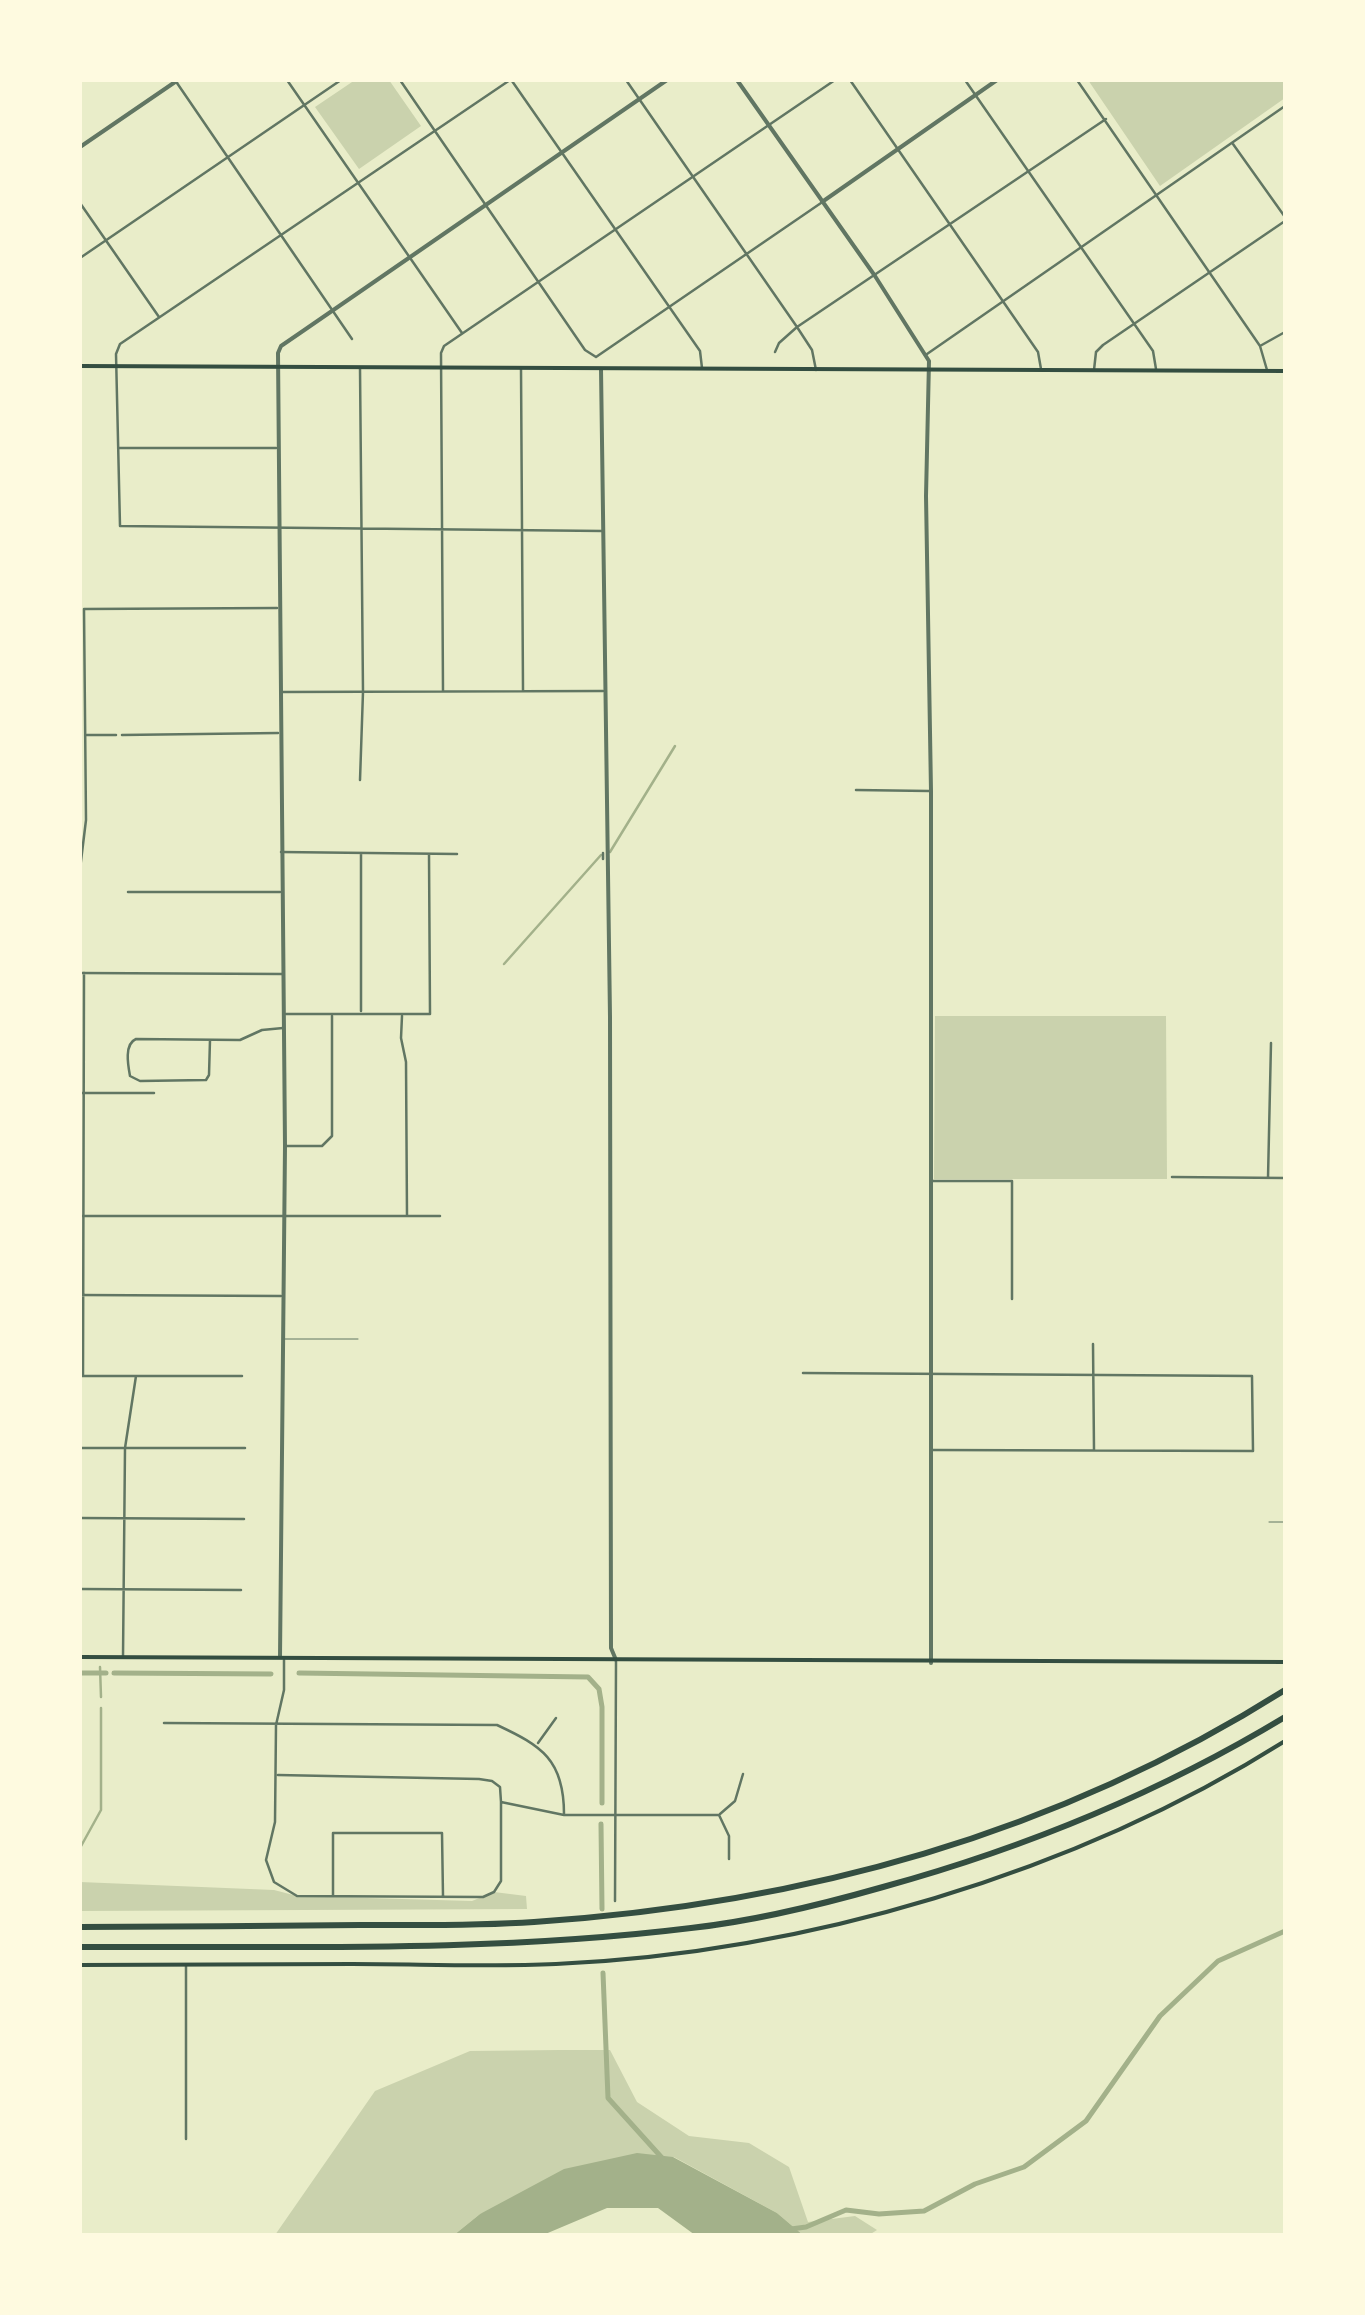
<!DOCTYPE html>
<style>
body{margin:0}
#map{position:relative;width:1365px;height:2315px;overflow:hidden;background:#e9edc9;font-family:"DejaVu Sans",sans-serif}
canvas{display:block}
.frame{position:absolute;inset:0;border:82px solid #fefae0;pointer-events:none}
</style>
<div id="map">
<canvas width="1365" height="2315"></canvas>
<div class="frame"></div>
</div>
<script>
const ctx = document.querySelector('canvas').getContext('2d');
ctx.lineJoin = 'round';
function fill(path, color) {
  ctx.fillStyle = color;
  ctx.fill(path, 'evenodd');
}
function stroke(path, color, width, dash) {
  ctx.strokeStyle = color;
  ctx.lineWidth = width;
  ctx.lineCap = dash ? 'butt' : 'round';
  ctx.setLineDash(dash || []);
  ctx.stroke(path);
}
fill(new Path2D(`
 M 355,80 L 389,80 L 421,126 L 359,169 L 315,107 Z
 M 1088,80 L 1285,80 L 1285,98 L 1160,186 Z
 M 935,1016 L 1166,1016 L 1167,1179 L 934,1179 Z
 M 80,1882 L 274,1890 L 297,1896 L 472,1901 L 494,1892 L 526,1896 L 527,1909 L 80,1911 Z
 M 559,2050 L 610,2050 L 637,2102 L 689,2136 L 749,2143 L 789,2167 L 808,2222 L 855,2216 L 877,2230 L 869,2235 L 803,2235 L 777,2213 L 674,2157 L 480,2214 L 454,2235 L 275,2235 L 375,2091 L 470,2051 Z`), '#cad2ad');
fill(new Path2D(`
 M 637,2153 L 673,2157 L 777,2213 L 803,2235 L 695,2235 L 658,2208 L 607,2208 L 543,2235 L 454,2235 L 480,2214 L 564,2169 Z`), '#a3b18a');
stroke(new Path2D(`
 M 610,852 L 675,746
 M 504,964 L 601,855
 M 100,1667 L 101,1697
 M 80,1848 L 101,1810 L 101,1708`), '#a3b18a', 2.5);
stroke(new Path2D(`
 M 80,1673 L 106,1673
 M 114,1673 L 271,1674
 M 299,1673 L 588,1677 L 599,1689 L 602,1707 L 602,1803
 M 601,1824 L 602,1909
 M 603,1973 L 608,2098 L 663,2159
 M 791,2229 L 806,2227 L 846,2210 L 879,2214 L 924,2211 L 975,2184 L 1024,2167 L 1086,2121 L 1160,2016 L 1218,1961 L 1285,1931`), '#a3b18a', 5);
stroke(new Path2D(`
 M 285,1339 L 358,1339
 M 1269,1522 L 1285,1522`), '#617663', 1);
stroke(new Path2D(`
 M 603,859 L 603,853`), '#617663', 2.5);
stroke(new Path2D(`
 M 287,80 L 462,333
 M 400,80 L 585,350 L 596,357 L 821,203
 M 510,80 L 120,344 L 116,354 L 120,526 L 603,531
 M 626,80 L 797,327 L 812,350 L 816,370
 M 850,80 L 1038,352 L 1041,369
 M 965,80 L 1153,351 L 1156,369
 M 1077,80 L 1260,346 L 1267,370
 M 512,81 L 700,351 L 702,368
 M 177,83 L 352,339
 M 1233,144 L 1285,217
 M 80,203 L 159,317
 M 80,258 L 341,80
 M 1260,346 L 1285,332
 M 775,352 L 779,343 L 797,327 L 1106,119
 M 927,354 L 1285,106
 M 360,368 L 363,692 L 360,780
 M 521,368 L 523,690
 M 1094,370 L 1096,352 L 1103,345 L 1285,221
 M 119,448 L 276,448
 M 443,691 L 441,353 L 444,346 L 835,80
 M 281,692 L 603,691
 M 87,735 L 116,735
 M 122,735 L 278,733
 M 856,790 L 929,791
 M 281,852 L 457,854
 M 361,854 L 361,1011
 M 80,869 L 86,820 L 84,609 L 277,608
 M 128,892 L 280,892
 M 80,973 L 283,974
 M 286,1014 L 430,1014 L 429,854
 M 402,1016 L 401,1038 L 406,1062 L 407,1216
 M 210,1040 L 209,1075 L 206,1080 L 140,1081 L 130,1076 C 128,1065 124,1044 136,1039 L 240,1040 L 262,1030 L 283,1028
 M 80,1093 L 154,1093
 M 285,1146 L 322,1146 L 332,1136 L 332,1016
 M 1172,1177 L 1285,1178
 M 1268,1178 L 1271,1043
 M 931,1181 L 1012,1181 L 1012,1299
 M 80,1216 L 440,1216
 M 80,1295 L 281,1296
 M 1093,1344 L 1094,1450
 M 803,1373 L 1252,1376 L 1253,1451 L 933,1450
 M 80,1376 L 242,1376
 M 83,1376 L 84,973
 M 80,1448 L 245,1448
 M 80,1518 L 244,1519
 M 80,1589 L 241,1590
 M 123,1657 L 125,1448 L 136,1376
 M 284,1660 L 284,1690 L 276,1725 L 275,1822 L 266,1860 L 274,1882 L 297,1896 L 483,1897 L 494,1892 L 501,1881 L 501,1802
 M 164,1723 L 497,1725 C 542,1746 564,1760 564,1814
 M 538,1743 L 556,1718
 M 278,1775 L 479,1779 L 492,1781 L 500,1787 L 501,1802 L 564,1815 L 719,1815 L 729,1836 L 729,1859
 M 720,1814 L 735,1801 L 743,1774
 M 333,1896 L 333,1833 L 442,1833 L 443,1896
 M 615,1901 L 616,1662
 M 186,2139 L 186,1966`), '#617663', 2.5);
stroke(new Path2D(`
 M 737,80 L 875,276 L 929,361 L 926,496 L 931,791 L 931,1663
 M 80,147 L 178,80
 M 822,202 L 997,80
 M 601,369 L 610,1017 L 611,1648 L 616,1660
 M 280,1657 L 285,1146 L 278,353 L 281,346 L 300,333 L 667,80`), '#617663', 4);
stroke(new Path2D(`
 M 80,366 L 1285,371
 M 80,1657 L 1285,1662
 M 80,1965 C 171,1965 261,1964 352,1964 C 420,1964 488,1967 556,1964 C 804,1953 1074,1874 1285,1741`), '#344e41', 4);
stroke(new Path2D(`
 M 80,1927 C 173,1927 267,1926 360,1925 C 418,1925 476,1926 534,1922 C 803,1904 1055,1835 1285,1690
 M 80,1947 C 283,1946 489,1953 691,1928 C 756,1921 820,1905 883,1887 C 1025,1848 1159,1793 1285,1717`), '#344e41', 6);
</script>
